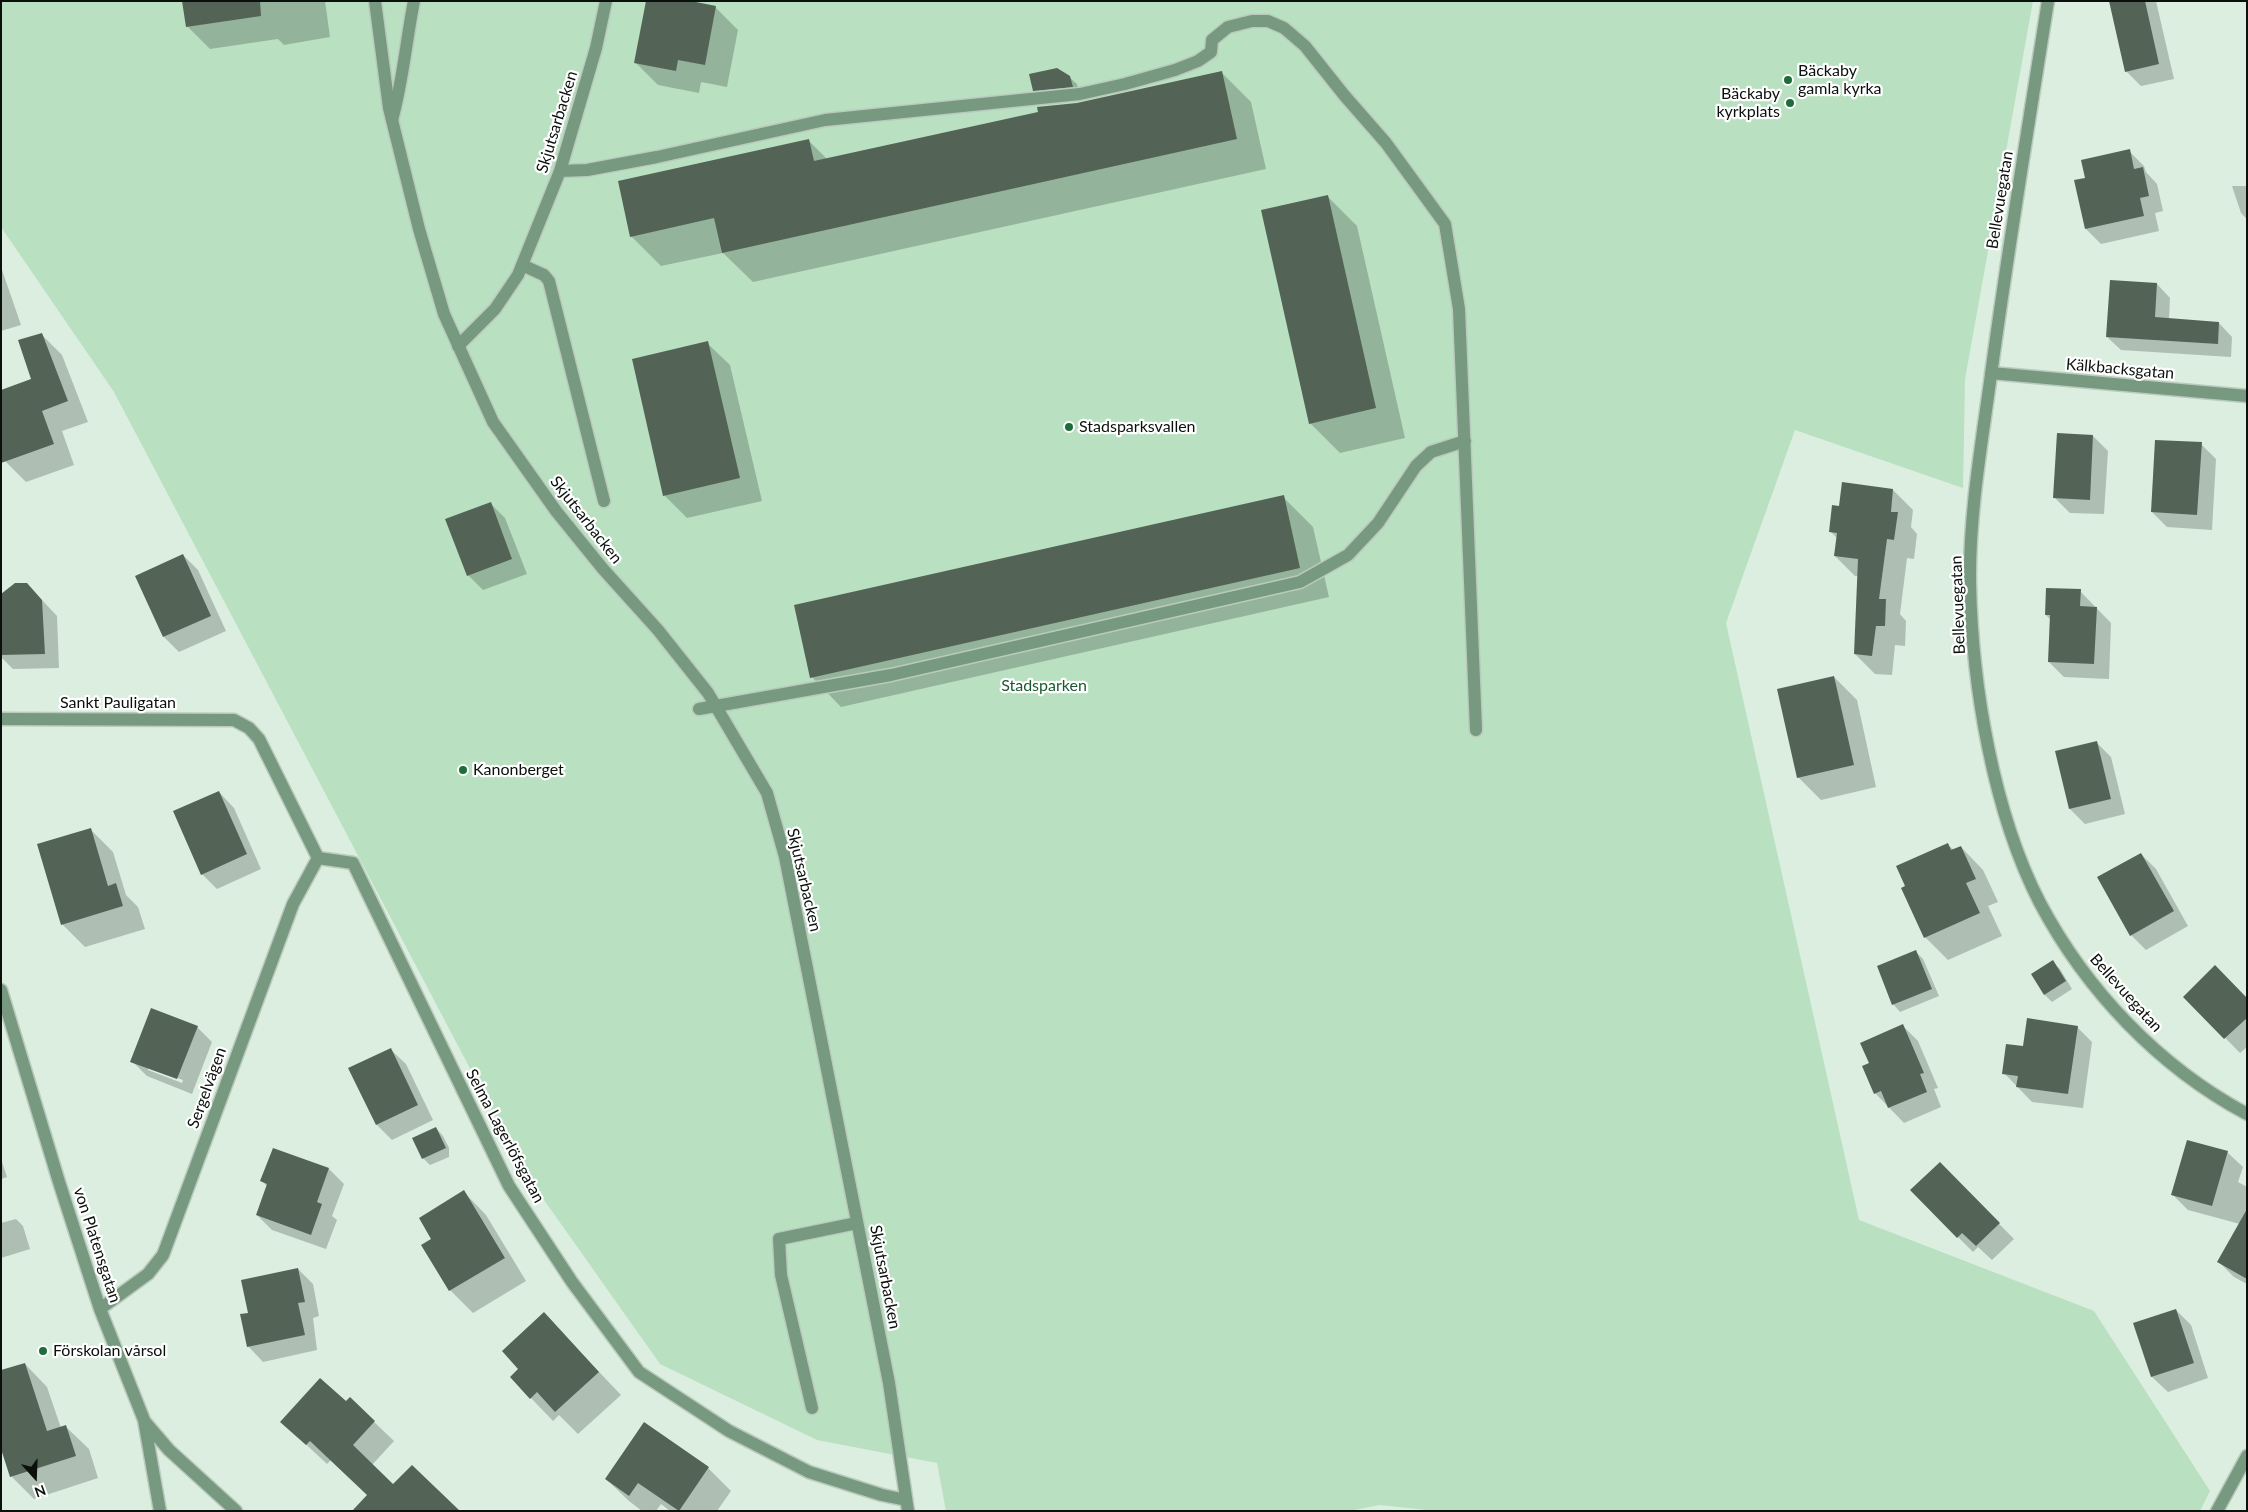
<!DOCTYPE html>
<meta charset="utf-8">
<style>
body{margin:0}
#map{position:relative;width:2248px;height:1512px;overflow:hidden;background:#dbeedf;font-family:Lato,sans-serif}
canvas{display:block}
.frame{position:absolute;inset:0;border:2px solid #0a100b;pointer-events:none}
.north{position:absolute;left:10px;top:1452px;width:50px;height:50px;-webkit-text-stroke:4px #fff;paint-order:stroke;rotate:160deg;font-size:14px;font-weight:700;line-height:20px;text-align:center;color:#0a100b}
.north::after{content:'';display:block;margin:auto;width:18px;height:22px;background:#0a100b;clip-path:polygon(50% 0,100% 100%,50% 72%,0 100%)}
</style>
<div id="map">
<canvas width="2248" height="1512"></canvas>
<div class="frame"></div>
<div class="north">N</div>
</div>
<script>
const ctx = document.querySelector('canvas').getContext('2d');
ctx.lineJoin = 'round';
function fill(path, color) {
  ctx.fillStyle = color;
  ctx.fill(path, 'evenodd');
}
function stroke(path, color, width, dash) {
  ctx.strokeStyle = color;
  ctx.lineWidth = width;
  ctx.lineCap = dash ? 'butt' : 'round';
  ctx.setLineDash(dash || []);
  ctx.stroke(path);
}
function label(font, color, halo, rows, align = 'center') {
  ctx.font = font + ' Lato,sans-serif';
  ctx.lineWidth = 4.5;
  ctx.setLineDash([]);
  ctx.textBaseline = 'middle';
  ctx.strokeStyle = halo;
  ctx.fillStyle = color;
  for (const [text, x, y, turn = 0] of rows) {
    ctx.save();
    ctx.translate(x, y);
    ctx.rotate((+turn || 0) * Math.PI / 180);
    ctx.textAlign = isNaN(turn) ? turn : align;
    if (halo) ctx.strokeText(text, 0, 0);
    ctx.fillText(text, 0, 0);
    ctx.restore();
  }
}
fill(new Path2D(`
 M 1,1 L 2033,1 L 1965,379 L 1963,488 L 1795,430 L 1726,623 L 1859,1220 L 2094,1311 L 2210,1491 L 2200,1511 L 1436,1511 L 1380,1505 L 1349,1511 L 946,1511 L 937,1463 L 817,1440 L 660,1364 L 525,1173 L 114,392 L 1,227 Z`), '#bae0c2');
fill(new Path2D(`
 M 184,1 L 325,1 L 330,37 L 284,45 L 278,39 L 210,49 L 187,26 Z
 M 2110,1 L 2156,1 L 2174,79 L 2141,86 L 2126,71 Z
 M 715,7 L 738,30 L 727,87 L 701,82 L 699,93 L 658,85 L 636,63 Z
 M 1221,72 L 1251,102 L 1266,169 L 753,282 L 723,253 L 661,266 L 631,236 L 809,141 L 828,160 Z
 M 1069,77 L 1077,84 L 1079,93 L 1041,97 L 1034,90 Z
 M 2129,151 L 2144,166 L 2146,172 L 2157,184 L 2163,211 L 2155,213 L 2159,231 L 2101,244 L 2086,229 L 2086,179 Z
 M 2232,186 L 2247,186 L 2247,219 L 2241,213 Z
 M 1327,196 L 1357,226 L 1405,438 L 1340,453 L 1310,423 Z
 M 1,267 L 21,325 L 1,331 Z
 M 2157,284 L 2170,298 L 2169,319 L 2219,323 L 2232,337 L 2231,357 L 2121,350 L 2107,337 Z
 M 41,334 L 62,355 L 88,422 L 62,431 L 74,465 L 26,482 L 5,461 L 33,380 Z
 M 707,343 L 730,365 L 762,501 L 687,518 L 665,496 L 633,360 Z
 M 2093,436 L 2108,451 L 2104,514 L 2070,513 L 2055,498 Z
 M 2201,444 L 2216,459 L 2212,530 L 2167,527 L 2152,512 Z
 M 1893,490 L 1913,510 L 1911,527 L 1917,534 L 1914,559 L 1907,558 L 1900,614 L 1906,621 L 1905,646 L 1895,645 L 1892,675 L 1875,674 L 1855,654 L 1858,576 L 1855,576 L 1835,556 L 1837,538 L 1830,531 L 1840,507 Z
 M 1283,497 L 1313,527 L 1329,597 L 841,707 L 812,677 Z
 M 490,503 L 505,518 L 527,574 L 483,590 L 468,575 Z
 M 183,555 L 198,570 L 226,631 L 179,652 L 164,637 Z
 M 2080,591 L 2111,623 L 2109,679 L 2064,677 L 2049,662 L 2051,620 L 2046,615 Z
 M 1,596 L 42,600 L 57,616 L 59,668 L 13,669 L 1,657 Z
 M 1834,677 L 1857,700 L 1876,787 L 1821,800 L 1798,777 Z
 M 2096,742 L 2111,757 L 2125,814 L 2085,824 L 2070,809 Z
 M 219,792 L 234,808 L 261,869 L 217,889 L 202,874 Z
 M 91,830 L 113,852 L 126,895 L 138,907 L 145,929 L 85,947 L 62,924 Z
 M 1947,844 L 1954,850 L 1961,847 L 1983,870 L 1998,902 L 1988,906 L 2002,936 L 1948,960 L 1925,937 L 1903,888 Z
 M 2141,854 L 2156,869 L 2188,926 L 2146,950 L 2131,935 Z
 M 1916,952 L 1923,959 L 1939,996 L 1900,1012 L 1893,1004 Z
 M 2052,962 L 2060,969 L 2072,989 L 2052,1002 L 2045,995 L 2032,974 Z
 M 2185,997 L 2247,999 L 2247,1047 L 2240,1053 Z
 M 1903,1026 L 1918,1041 L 1938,1088 L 1934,1089 L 1941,1107 L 1904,1123 L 1875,1093 L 1870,1064 Z
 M 197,1027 L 212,1042 L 192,1094 L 147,1076 L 132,1061 ZM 148,1067 L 183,1080 L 182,1083 L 148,1070 Z
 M 2077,1027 L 2092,1042 L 2083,1108 L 2032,1102 L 2004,1073 L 2024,1047 Z
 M 390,1049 L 406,1064 L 433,1120 L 392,1140 L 377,1125 Z
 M 436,1128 L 443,1136 L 449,1148 L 449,1157 L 430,1165 L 423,1158 Z
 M 274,1149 L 329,1169 L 344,1184 L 332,1216 L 337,1220 L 326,1249 L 272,1230 L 257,1215 L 268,1187 L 262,1181 Z
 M 2227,1152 L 2243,1167 L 2238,1182 L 2247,1187 L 2247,1284 L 2234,1277 L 2219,1262 L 2240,1224 L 2188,1210 L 2173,1195 Z
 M 1,1159 L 7,1177 L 1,1179 Z
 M 1940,1164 L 2014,1239 L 1992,1260 L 1978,1247 L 1973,1252 L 1912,1191 Z
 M 464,1192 L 486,1215 L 526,1281 L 473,1313 L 450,1290 L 423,1245 L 433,1239 Z
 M 16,1219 L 23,1226 L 30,1249 L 1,1258 L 1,1223 Z
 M 298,1269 L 313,1284 L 319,1316 L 313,1318 L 317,1350 L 263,1362 L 248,1346 L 250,1314 Z
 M 2176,1310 L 2191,1325 L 2208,1378 L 2168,1392 L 2152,1377 L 2135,1324 Z
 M 544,1314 L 621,1395 L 578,1434 L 559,1415 L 553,1421 L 511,1377 L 520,1369 Z
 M 25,1364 L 47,1387 L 61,1428 L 66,1427 L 89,1449 L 98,1478 L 34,1499 L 11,1476 Z
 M 350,1399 L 394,1441 L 372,1465 L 393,1486 L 369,1496 L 331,1460 L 327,1464 L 282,1422 L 346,1402 Z
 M 645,1424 L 708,1468 L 731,1491 L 717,1511 L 670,1511 L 661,1504 L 656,1511 L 642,1511 L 629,1501 L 606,1479 Z`), '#0003');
fill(new Path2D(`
 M 182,1 L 260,1 L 261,16 L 186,27 Z
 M 646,1 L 691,1 L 716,6 L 705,65 L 678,60 L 676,71 L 634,63 Z
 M 2109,1 L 2145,1 L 2159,64 L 2125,72 Z
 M 1057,68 L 1070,76 L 1073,87 L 1033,91 L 1029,74 Z
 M 1222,71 L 1237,139 L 722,253 L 714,218 L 630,237 L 618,181 L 809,139 L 814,161 L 1038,112 L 1037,107 L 1077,103 Z
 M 2130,149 L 2134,169 L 2143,167 L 2149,196 L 2140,198 L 2144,216 L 2085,229 L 2074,180 L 2085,178 L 2081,160 Z
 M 1328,195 L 1376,408 L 1309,424 L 1261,210 Z
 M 2110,280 L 2157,283 L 2155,317 L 2219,322 L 2218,344 L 2106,337 Z
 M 42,333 L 68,401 L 42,411 L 54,444 L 1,463 L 1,390 L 31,379 L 18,340 Z
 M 708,341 L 740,478 L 663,496 L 632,359 Z
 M 2057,433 L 2093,435 L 2090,500 L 2053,498 Z
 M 2155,440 L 2202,442 L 2197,515 L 2151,512 Z
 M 1842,482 L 1893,489 L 1891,512 L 1898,512 L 1894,540 L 1887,539 L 1879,599 L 1886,599 L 1885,626 L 1876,626 L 1872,656 L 1854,654 L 1858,559 L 1834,556 L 1837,533 L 1829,532 L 1832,505 L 1839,506 Z
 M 1284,495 L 1300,568 L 810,678 L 794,605 Z
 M 491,502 L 512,559 L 467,576 L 445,519 Z
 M 183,554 L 211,616 L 163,637 L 135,576 Z
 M 15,583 L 27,583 L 42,600 L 45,654 L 1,655 L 1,594 Z
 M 2046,588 L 2081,589 L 2080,606 L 2097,607 L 2094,664 L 2048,662 L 2050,615 L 2045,615 Z
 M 1834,676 L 1854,765 L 1797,778 L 1777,689 Z
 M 2097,741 L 2111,799 L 2069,809 L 2055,751 Z
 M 219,791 L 247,854 L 201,875 L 173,811 Z
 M 91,828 L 108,886 L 116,883 L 123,906 L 61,925 L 37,844 Z
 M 1948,843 L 1951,850 L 1961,846 L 1976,879 L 1966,883 L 1980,913 L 1924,938 L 1901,888 L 1905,886 L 1896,866 Z
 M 2141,853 L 2174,911 L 2130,936 L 2097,877 Z
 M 1916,950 L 1932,989 L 1892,1005 L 1877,966 Z
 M 2053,960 L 2066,981 L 2044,995 L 2031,974 Z
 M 2215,965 L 2247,998 L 2247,1018 L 2224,1039 L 2183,997 Z
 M 151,1008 L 198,1026 L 177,1079 L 130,1062 Z
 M 2027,1018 L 2078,1026 L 2068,1094 L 2016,1087 L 2018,1076 L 2002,1074 L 2006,1044 L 2023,1046 Z
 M 1903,1024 L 1924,1073 L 1920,1074 L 1927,1092 L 1888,1108 L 1881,1091 L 1874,1094 L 1862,1066 L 1869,1063 L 1860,1043 Z
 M 391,1048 L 418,1105 L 376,1125 L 348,1068 Z
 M 436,1127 L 446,1148 L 422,1159 L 412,1138 Z
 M 2187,1140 L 2228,1151 L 2212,1206 L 2171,1195 Z
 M 273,1148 L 329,1168 L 317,1202 L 322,1204 L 311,1235 L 256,1215 L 267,1184 L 260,1181 Z
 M 1940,1162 L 2000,1223 L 1976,1246 L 1962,1233 L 1957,1238 L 1910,1190 Z
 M 464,1190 L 505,1258 L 449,1291 L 421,1245 L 431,1239 L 419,1218 Z
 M 2247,1209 L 2247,1279 L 2217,1262 Z
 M 298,1268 L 305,1302 L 298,1303 L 305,1335 L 247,1347 L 240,1314 L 248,1313 L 241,1280 Z
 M 2176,1309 L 2194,1363 L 2151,1377 L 2133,1323 Z
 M 544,1312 L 599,1372 L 555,1412 L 537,1392 L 530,1399 L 510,1377 L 518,1369 L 502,1351 Z
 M 25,1363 L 47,1431 L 66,1425 L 76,1456 L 10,1477 L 1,1449 L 1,1370 Z
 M 320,1378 L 346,1401 L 350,1397 L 375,1421 L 353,1445 L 393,1484 L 412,1465 L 460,1511 L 352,1511 L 367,1495 L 310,1441 L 306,1445 L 280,1422 Z
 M 644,1422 L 709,1467 L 679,1511 L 638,1483 L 629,1496 L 605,1479 Z`), '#536457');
const lane = new Path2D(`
 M 392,120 C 403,81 406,41 414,1
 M 560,171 L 587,170 L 657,157 L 825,120 L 1080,94 L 1125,84 L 1175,70 L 1198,61 L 1211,52 L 1212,40 L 1228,27 L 1252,21 L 1268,21 L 1284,28 L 1305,46 L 1344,95 L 1386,143 L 1445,224 L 1459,309 L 1476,730
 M 522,265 L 544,275 L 549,281 L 604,501
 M 458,346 L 495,309 L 518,275 L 560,171 L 596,48 L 606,1
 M 699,709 L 891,675 L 1300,582 L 1348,555 L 1378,523 L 1416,466 L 1431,452 L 1465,441
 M 812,1408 L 781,1275 L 779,1239 L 857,1223`);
const street = new Path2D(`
 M 375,1 L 389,108 L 419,229 L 444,314 L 493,422 L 556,511 L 603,569 L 658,630 L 708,693 L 767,793 L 785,857 L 889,1383 L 908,1511
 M 2048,1 C 2028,128 2007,255 1990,382 C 1981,447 1969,517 1970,583 C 1972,685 1993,812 2040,903 C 2086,990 2159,1067 2247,1114
 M 1991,373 L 2247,396
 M 1,719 L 234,720 L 249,728 L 259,739 L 318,858
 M 318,858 L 353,863 L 509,1186 L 572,1282 L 639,1372 L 729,1431 L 809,1472 L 882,1495 L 906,1500
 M 1,990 L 59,1182 L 100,1309 L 144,1420 L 160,1511
 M 100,1309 L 148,1274 L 163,1255 L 293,904 L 318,858
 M 145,1422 L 169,1450 L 236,1511
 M 2217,1511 L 2247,1456`);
stroke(lane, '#bacabd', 15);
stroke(street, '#bacabd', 15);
stroke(lane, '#77997f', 12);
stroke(street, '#77997f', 12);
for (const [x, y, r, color] of [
 [1788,80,5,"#1e6c3b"],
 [1790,103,5,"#1e6c3b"],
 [1069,427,5,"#1e6c3b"],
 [463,770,5,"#1e6c3b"],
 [43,1351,5,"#1e6c3b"]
]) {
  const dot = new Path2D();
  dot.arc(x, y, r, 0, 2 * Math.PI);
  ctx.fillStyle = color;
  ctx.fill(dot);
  stroke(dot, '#fff', 2);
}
label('16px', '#0a100b', '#fff', [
 ["Bäckaby",1798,71],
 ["gamla kyrka",1798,89],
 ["Bäckaby",1780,94,"right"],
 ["kyrkplats",1780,112,"right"],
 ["Stadsparksvallen",1079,427],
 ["Kanonberget",473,770],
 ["Förskolan vårsol",53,1351]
], 'left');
label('16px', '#0a100b', '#fff', [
 ["Skjutsarbacken",557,122,-73],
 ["Bellevuegatan",2000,200,-81],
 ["Kälkbacksgatan",2120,369,5],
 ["Skjutsarbacken",586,520,52],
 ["Bellevuegatan",1958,605,-92],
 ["Sankt Pauligatan",118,703],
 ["Skjutsarbacken",804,880,77],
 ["Bellevuegatan",2126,993,48],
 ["Sergelvägen",207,1088,-70],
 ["Selma Lagerlöfsgatan",505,1136,62],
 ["von Platensgatan",97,1245,72],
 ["Skjutsarbacken",885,1277,79]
]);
label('16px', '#1a5930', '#fff', [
 ["Stadsparken",1044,686]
]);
</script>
